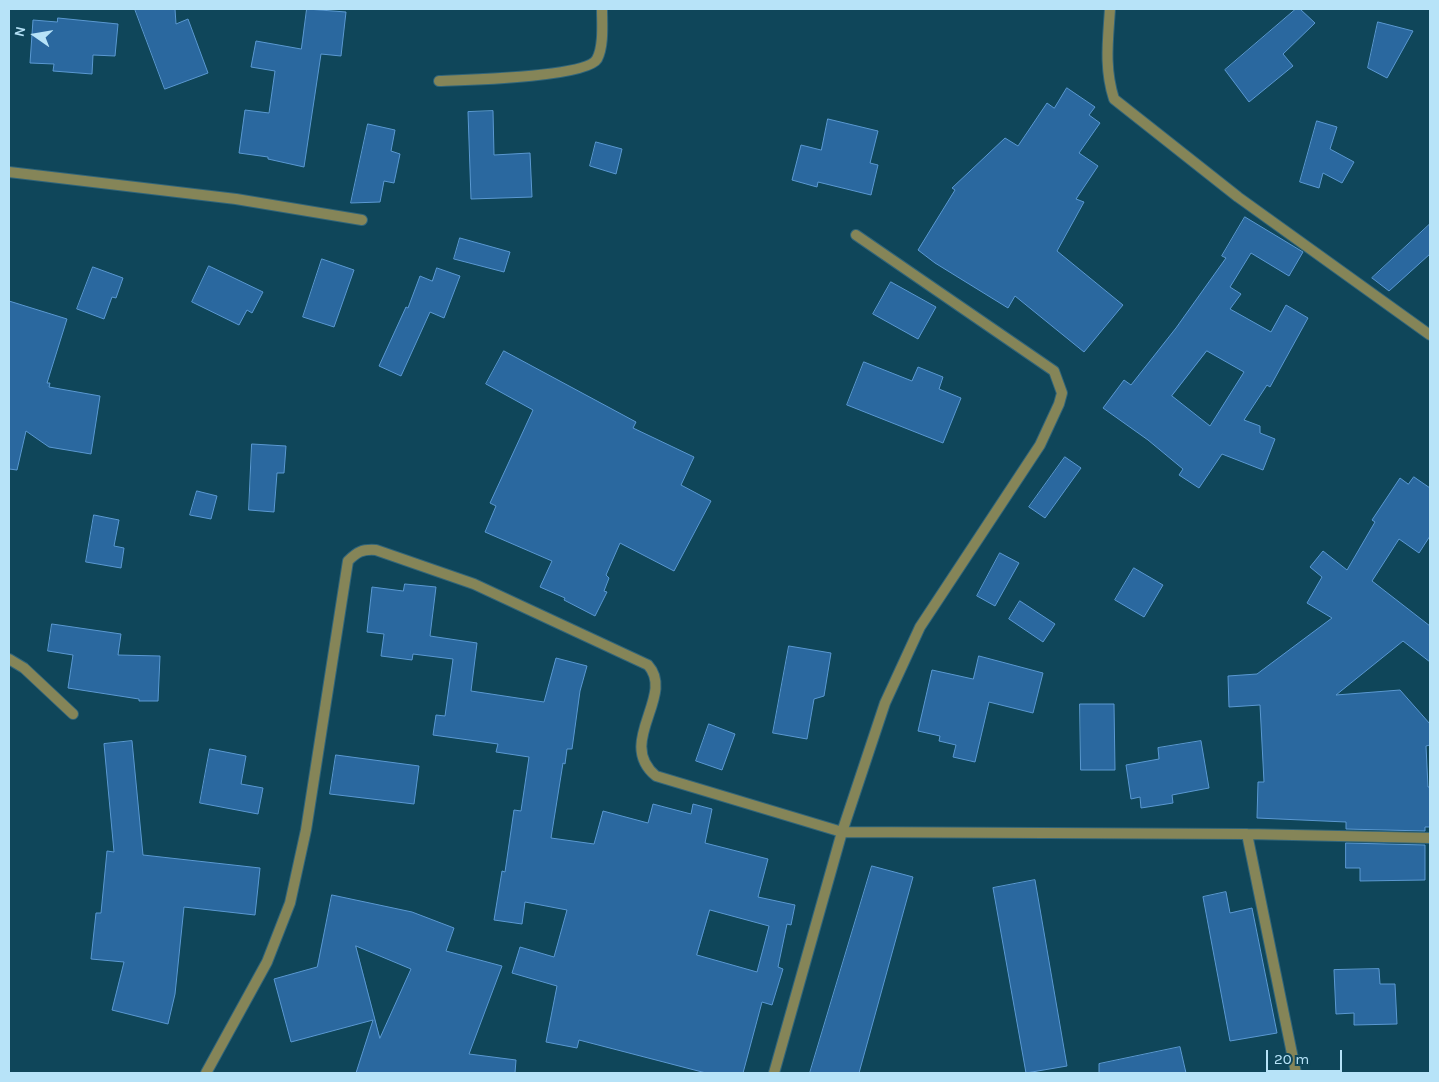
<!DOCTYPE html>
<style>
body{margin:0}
#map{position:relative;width:1439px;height:1082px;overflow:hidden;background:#0f465a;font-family:Karla,sans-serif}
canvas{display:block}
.frame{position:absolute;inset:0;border:10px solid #b7e3f8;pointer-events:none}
.north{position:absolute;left:10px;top:10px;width:50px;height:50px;-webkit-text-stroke:4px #0f465a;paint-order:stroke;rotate:283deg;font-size:14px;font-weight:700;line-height:20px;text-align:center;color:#b7e3f8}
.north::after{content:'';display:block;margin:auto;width:18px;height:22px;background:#b7e3f8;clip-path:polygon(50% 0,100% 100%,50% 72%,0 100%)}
.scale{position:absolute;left:1266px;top:1050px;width:76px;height:22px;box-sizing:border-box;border:2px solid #b7e3f8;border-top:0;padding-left:6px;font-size:15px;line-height:18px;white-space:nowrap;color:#b7e3f8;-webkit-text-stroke:4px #0f465a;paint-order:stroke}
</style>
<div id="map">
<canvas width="1439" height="1082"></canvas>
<div class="frame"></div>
<div class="north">N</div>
<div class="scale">20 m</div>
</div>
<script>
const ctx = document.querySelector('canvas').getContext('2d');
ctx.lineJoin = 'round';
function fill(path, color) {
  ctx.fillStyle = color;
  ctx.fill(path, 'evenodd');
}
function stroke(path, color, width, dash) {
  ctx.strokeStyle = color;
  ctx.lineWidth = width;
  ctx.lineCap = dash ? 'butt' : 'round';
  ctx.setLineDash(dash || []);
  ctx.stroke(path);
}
const building = new Path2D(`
 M 135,9 L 175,9 L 176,24 L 188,19 L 208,73 L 165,89 Z
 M 307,9 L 346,12 L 341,56 L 321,54 L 304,167 L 268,159 L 268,157 L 239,153 L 245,110 L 269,113 L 275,71 L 251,67 L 256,41 L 301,49 Z
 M 1296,9 L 1300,9 L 1315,23 L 1283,54 L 1293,66 L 1249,102 L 1225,70 Z
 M 58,18 L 118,24 L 115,56 L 93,55 L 92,74 L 53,71 L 54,64 L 30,63 L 33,20 L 57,22 Z
 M 1378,22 L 1413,31 L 1387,78 L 1368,68 Z
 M 1067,88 L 1095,107 L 1089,115 L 1100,123 L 1079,153 L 1098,166 L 1076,199 L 1084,202 L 1057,251 L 1123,305 L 1084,352 L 1015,296 L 1008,308 L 935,263 L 918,250 L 955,190 L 952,188 L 1005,138 L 1018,146 L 1047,103 L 1054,108 Z
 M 493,111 L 494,155 L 530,153 L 532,197 L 471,199 L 468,112 Z
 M 828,119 L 878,131 L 870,163 L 878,165 L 871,195 L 818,182 L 817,187 L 792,180 L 801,145 L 821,150 Z
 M 1317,121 L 1337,127 L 1330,149 L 1354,162 L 1342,183 L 1323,173 L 1319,188 L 1300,182 Z
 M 368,124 L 395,130 L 391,151 L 400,154 L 394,183 L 384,181 L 380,202 L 351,203 Z
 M 596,142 L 622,149 L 616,174 L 590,166 Z
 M 1245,217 L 1303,252 L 1289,276 L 1251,253 L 1230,287 L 1241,294 L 1230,309 L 1271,332 L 1286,305 L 1308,318 L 1270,387 L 1267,385 L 1244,420 L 1260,426 L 1260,433 L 1275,439 L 1263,470 L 1222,454 L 1199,488 L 1179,475 L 1183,469 L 1148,440 L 1103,408 L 1124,380 L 1131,385 L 1176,328 L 1226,258 L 1222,256 ZM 1207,351 L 1244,372 L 1210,426 L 1172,396 Z
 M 1430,224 L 1430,254 L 1389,291 L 1372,278 Z
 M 460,238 L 510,252 L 504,272 L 454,259 Z
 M 322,259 L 354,270 L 334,327 L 303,317 Z
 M 209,266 L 263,292 L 252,313 L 247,310 L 239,325 L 192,302 Z
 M 93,267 L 123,278 L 116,298 L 112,297 L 104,319 L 77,309 Z
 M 437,268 L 460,276 L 444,318 L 430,312 L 401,376 L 379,366 L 406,307 L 408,308 L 420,276 L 432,281 Z
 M 891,282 L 936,307 L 918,339 L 873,314 Z
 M 9,301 L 67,319 L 47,383 L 50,383 L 49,387 L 100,396 L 91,454 L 49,447 L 26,431 L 17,470 L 9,469 Z
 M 504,351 L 636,422 L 633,428 L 694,457 L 681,485 L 711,501 L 674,571 L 620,543 L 606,575 L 609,578 L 604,591 L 607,592 L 595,616 L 564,600 L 565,598 L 540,587 L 552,561 L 485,532 L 496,506 L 490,503 L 533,410 L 486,384 Z
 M 864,362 L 912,381 L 918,367 L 943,377 L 939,389 L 961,398 L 943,443 L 847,405 Z
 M 252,444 L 286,446 L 284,473 L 277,473 L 274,512 L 249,510 Z
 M 1065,457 L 1081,468 L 1045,518 L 1029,507 Z
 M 1414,477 L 1430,488 L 1430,536 L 1419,553 L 1399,539 L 1372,581 L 1430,626 L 1430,662 L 1403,641 L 1336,695 L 1400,690 L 1430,724 L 1430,745 L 1426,746 L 1428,787 L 1430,787 L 1430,827 L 1425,827 L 1425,831 L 1346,829 L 1346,822 L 1257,818 L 1258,782 L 1264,782 L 1260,705 L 1229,707 L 1228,676 L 1257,674 L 1332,618 L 1307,603 L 1322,577 L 1310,567 L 1323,551 L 1347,570 L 1375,522 L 1372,520 L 1400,478 L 1408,484 Z
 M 197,491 L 217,496 L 211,519 L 190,515 Z
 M 94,515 L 119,520 L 114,546 L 124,548 L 121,568 L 86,562 Z
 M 1000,553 L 1019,563 L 995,606 L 977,596 Z
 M 1134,568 L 1163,585 L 1144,617 L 1115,600 Z
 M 405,584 L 436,587 L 430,636 L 477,643 L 471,691 L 544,702 L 556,658 L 587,666 L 580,691 L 572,749 L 567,749 L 565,764 L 563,763 L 551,838 L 594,844 L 603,811 L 648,823 L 653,804 L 691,814 L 693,804 L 712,809 L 705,843 L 768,859 L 758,897 L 795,905 L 791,925 L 787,924 L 778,967 L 783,969 L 772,1005 L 762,1002 L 743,1073 L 706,1073 L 579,1040 L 577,1048 L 546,1042 L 557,986 L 512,973 L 520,947 L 554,957 L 567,910 L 525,902 L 522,924 L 494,920 L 502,871 L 505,872 L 514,810 L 521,811 L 529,757 L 496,752 L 498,744 L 433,735 L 436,715 L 445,716 L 453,659 L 413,654 L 412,660 L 381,656 L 384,634 L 367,632 L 372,587 L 403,591 ZM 710,910 L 769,926 L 757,972 L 697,955 Z
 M 1020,601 L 1055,624 L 1043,642 L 1009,619 Z
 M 52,624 L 121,634 L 118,655 L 160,656 L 158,701 L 139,701 L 139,699 L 68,688 L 73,655 L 48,651 Z
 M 789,646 L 831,653 L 824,696 L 814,699 L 807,739 L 773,733 Z
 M 979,656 L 1043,673 L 1033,713 L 989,702 L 975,762 L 953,757 L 956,745 L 939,741 L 940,736 L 918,731 L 932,670 L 973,679 Z
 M 1080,704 L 1114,704 L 1115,770 L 1081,770 Z
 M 709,724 L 735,734 L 722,770 L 696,761 Z
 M 132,741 L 143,855 L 260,868 L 255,915 L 184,907 L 175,994 L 168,1024 L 112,1010 L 124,962 L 91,959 L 96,913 L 101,913 L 107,851 L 114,852 L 104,744 Z
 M 1201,741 L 1209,788 L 1172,795 L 1173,803 L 1141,808 L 1140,797 L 1131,799 L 1126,765 L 1159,759 L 1158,748 Z
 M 210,749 L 246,756 L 241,784 L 263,788 L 258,814 L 200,803 Z
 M 336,755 L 419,766 L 414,804 L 330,794 Z
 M 1346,843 L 1425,845 L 1425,880 L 1360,881 L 1360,868 L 1346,868 Z
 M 872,866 L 913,877 L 859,1073 L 810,1073 Z
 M 1035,880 L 1067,1066 L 1026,1073 L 993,888 Z
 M 1226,892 L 1230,913 L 1252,908 L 1277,1033 L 1230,1041 L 1203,897 Z
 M 332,895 L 412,912 L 454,928 L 446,951 L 502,966 L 469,1054 L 516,1060 L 515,1073 L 356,1073 L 373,1020 L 291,1042 L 274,979 L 317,967 ZM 356,946 L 411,969 L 380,1038 Z
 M 1379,969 L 1380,984 L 1395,984 L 1397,1024 L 1354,1025 L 1354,1013 L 1336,1014 L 1334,970 Z
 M 1180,1047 L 1186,1073 L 1099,1073 L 1099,1064 Z`);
fill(building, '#2a689f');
stroke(building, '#5a98d1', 1);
const street = new Path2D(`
 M 1110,9 C 1108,40 1104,68 1114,99 L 1238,197 L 1430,335
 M 439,81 C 464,80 587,77 597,59 C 604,46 602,23 602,9
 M 9,172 L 236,199 L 362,220
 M 9,659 L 24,668 L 73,714
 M 1247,834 L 1296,1073
 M 206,1073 L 267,962 L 290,903 L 306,830 L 348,561 C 357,552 362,549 376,550 L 474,584 L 648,665 C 676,696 615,742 656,776 L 842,832 L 1247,834 L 1430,838
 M 774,1073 L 842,832 L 885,703 L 920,627 L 1040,445 L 1059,404 L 1062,393 L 1054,371 L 856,235`);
stroke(street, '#31657a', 12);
stroke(street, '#858558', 10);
</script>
